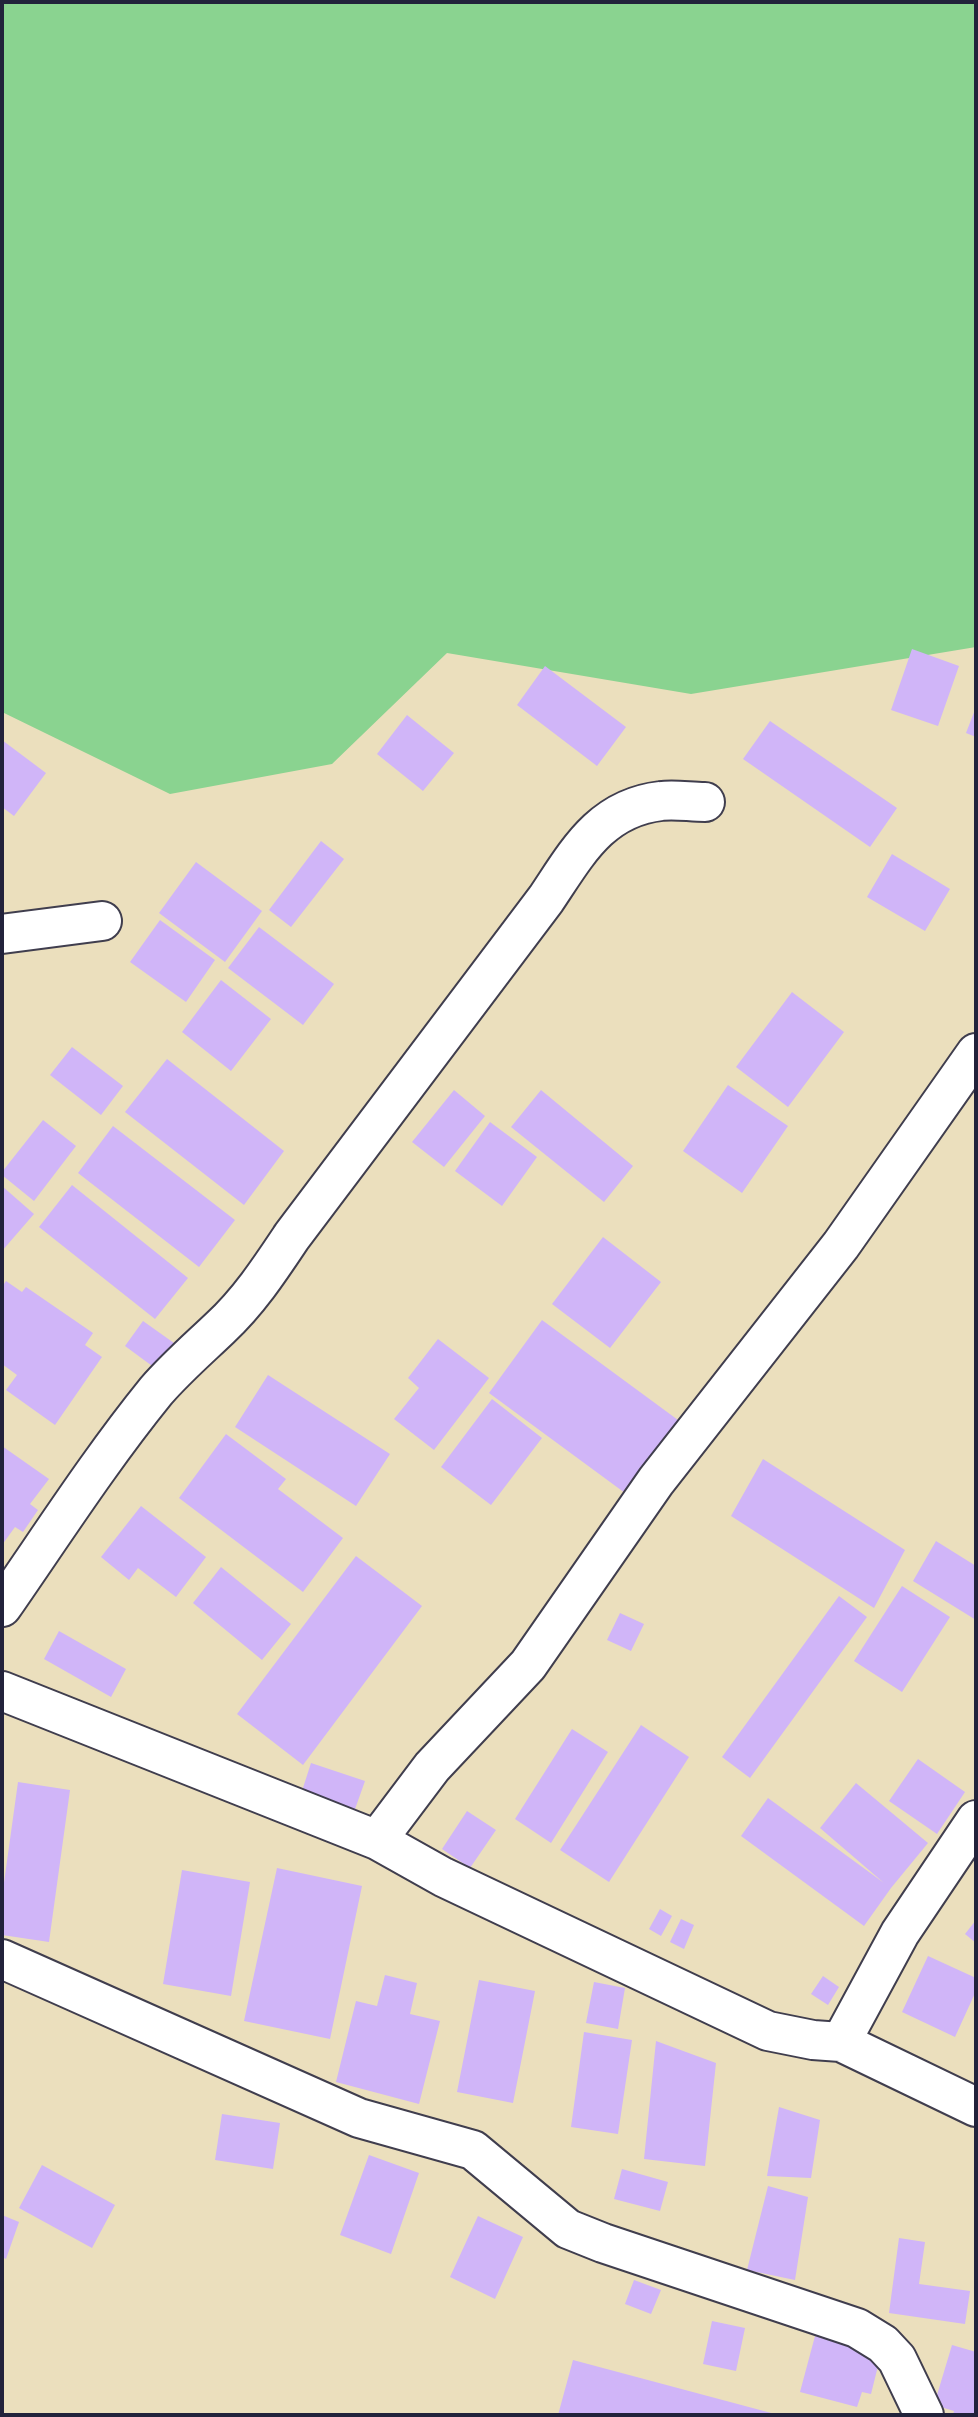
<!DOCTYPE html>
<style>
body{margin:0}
#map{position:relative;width:978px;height:2417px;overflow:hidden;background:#ebdfbd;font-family:"Playpen Sans",sans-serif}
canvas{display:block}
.frame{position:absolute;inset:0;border:4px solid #22223b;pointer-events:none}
</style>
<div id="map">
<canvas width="978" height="2417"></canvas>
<div class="frame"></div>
</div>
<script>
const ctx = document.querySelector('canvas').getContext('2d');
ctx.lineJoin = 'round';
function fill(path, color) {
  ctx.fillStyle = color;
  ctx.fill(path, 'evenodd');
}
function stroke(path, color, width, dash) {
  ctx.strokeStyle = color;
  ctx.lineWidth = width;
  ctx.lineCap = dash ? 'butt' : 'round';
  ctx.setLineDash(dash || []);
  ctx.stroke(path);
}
fill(new Path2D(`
 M 2,2 L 976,2 L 976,647 L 691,694 L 447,653 L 332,764 L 170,794 L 2,712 Z`), '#8ad390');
fill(new Path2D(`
 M 912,649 L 959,666 L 938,726 L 891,710 Z
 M 545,666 L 626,727 L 597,766 L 517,705 Z
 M 976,707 L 976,737 L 966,733 Z
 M 407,715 L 454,753 L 423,791 L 377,754 Z
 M 770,721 L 897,808 L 870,847 L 743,759 Z
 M 2,740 L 46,773 L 14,816 L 2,807 Z
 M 321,841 L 344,859 L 291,927 L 269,910 Z
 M 892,854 L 950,889 L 925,931 L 867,897 Z
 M 196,862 L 262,911 L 225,962 L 159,913 Z
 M 160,920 L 215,960 L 186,1002 L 130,962 Z
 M 259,927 L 334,984 L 303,1025 L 228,968 Z
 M 221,980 L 271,1019 L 231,1071 L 182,1032 Z
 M 792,992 L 844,1032 L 788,1107 L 736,1067 Z
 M 72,1047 L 123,1086 L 101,1115 L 50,1075 Z
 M 167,1059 L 284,1151 L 244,1205 L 125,1112 Z
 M 728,1085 L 788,1126 L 742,1193 L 683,1151 Z
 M 454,1090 L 485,1116 L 444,1167 L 412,1142 Z
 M 541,1090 L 633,1166 L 604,1202 L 511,1127 Z
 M 43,1120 L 76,1146 L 34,1201 L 2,1175 L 2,1172 Z
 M 490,1122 L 537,1157 L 502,1206 L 455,1171 Z
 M 113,1126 L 235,1220 L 199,1267 L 78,1173 Z
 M 72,1185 L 188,1278 L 155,1319 L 39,1227 Z
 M 2,1186 L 34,1214 L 2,1251 Z
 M 603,1237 L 661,1282 L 610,1348 L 552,1304 Z
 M 6,1281 L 22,1292 L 26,1287 L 93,1333 L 85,1345 L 102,1357 L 55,1425 L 6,1390 L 17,1375 L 2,1364 L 2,1287 Z
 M 542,1320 L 678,1420 L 625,1493 L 489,1393 Z
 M 143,1321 L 181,1348 L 163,1374 L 125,1346 Z
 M 438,1339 L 489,1378 L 434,1450 L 394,1419 L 419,1388 L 408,1378 Z
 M 268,1375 L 390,1454 L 356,1506 L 235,1427 Z
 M 492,1399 L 542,1438 L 491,1505 L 441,1467 Z
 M 226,1434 L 286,1479 L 278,1489 L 343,1538 L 303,1592 L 179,1498 Z
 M 2,1446 L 49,1479 L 30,1504 L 38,1510 L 23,1532 L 15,1527 L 2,1545 Z
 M 763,1459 L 905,1550 L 874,1608 L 731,1516 Z
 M 141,1506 L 206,1557 L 176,1597 L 138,1568 L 129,1580 L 101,1557 Z
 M 936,1541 L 976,1566 L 976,1620 L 913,1581 Z
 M 356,1556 L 422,1606 L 303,1765 L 237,1714 Z
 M 221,1567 L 291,1624 L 262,1660 L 193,1603 Z
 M 902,1586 L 950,1617 L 902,1692 L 854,1661 Z
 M 839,1596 L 867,1617 L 750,1778 L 722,1757 Z
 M 620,1613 L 644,1624 L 631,1651 L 607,1640 Z
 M 59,1631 L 126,1669 L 111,1697 L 44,1659 Z
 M 641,1725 L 689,1757 L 609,1882 L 560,1850 Z
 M 572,1729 L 608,1752 L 551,1843 L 515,1819 Z
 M 918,1759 L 965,1792 L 937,1834 L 889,1801 Z
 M 311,1763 L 365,1781 L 354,1812 L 301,1794 Z
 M 18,1782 L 70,1790 L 49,1942 L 2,1935 L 2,1897 Z
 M 856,1783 L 928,1843 L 891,1888 L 864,1926 L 741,1836 L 768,1798 L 884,1883 L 820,1828 Z
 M 467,1811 L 496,1830 L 470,1868 L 442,1849 Z
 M 277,1868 L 362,1886 L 330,2039 L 244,2021 Z
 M 182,1870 L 250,1882 L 231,1996 L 163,1984 Z
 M 660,1909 L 672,1916 L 661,1936 L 649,1929 Z
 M 681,1919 L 694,1925 L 684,1949 L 670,1942 Z
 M 976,1920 L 976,1943 L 965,1934 Z
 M 928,1956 L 976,1978 L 976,1991 L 955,2037 L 902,2012 Z
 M 385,1975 L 417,1983 L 410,2014 L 440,2021 L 419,2104 L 336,2082 L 356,2001 L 377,2006 Z
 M 823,1976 L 839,1987 L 828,2005 L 811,1994 Z
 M 479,1980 L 535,1991 L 513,2103 L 457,2092 Z
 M 594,1982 L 625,1988 L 618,2029 L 586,2023 Z
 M 584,2032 L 632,2040 L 618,2134 L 571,2127 Z
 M 656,2041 L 716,2063 L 705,2166 L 644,2159 Z
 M 779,2107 L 820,2120 L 811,2178 L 767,2176 Z
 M 222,2114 L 280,2123 L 273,2169 L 215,2160 Z
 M 369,2155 L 419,2173 L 391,2254 L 340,2235 Z
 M 42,2165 L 115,2205 L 92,2248 L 19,2208 Z
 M 622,2169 L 668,2182 L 660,2211 L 614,2199 Z
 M 768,2186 L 808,2197 L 795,2280 L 747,2270 Z
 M 2,2215 L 19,2222 L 6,2259 L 2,2257 Z
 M 478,2216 L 523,2237 L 495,2299 L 450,2277 Z
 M 899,2238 L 925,2242 L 919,2284 L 970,2291 L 965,2324 L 889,2313 Z
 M 634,2280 L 661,2290 L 651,2314 L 625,2304 Z
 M 712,2321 L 745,2328 L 736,2371 L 703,2364 Z
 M 815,2336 L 881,2354 L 871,2394 L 862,2392 L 857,2407 L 800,2392 Z
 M 952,2345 L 976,2352 L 976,2415 L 953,2415 L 954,2411 L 934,2405 Z
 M 573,2360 L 775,2414 L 775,2415 L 558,2415 Z`), '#d0b5f8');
const minor = new Path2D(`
 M 2,934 L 102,921
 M 2,1607 C 52,1535 100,1460 156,1391 C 176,1368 198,1349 220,1328 C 249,1301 270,1269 292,1236 L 546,899 C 577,853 600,808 661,801 C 675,799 690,802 705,802
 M 2,1691 L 377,1840 L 443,1877 L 768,2031 L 813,2040 L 841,2042 L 976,2107
 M 377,1840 L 432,1767 L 528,1665 L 656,1481 L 841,1245 L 976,1053
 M 2,1959 L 359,2118 L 473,2150 L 568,2229 L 603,2243 L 857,2328 L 883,2344 L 897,2359 L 924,2415
 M 841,2042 L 900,1933 L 976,1820`);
stroke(minor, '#403e4e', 42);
stroke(minor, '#fff', 38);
</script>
